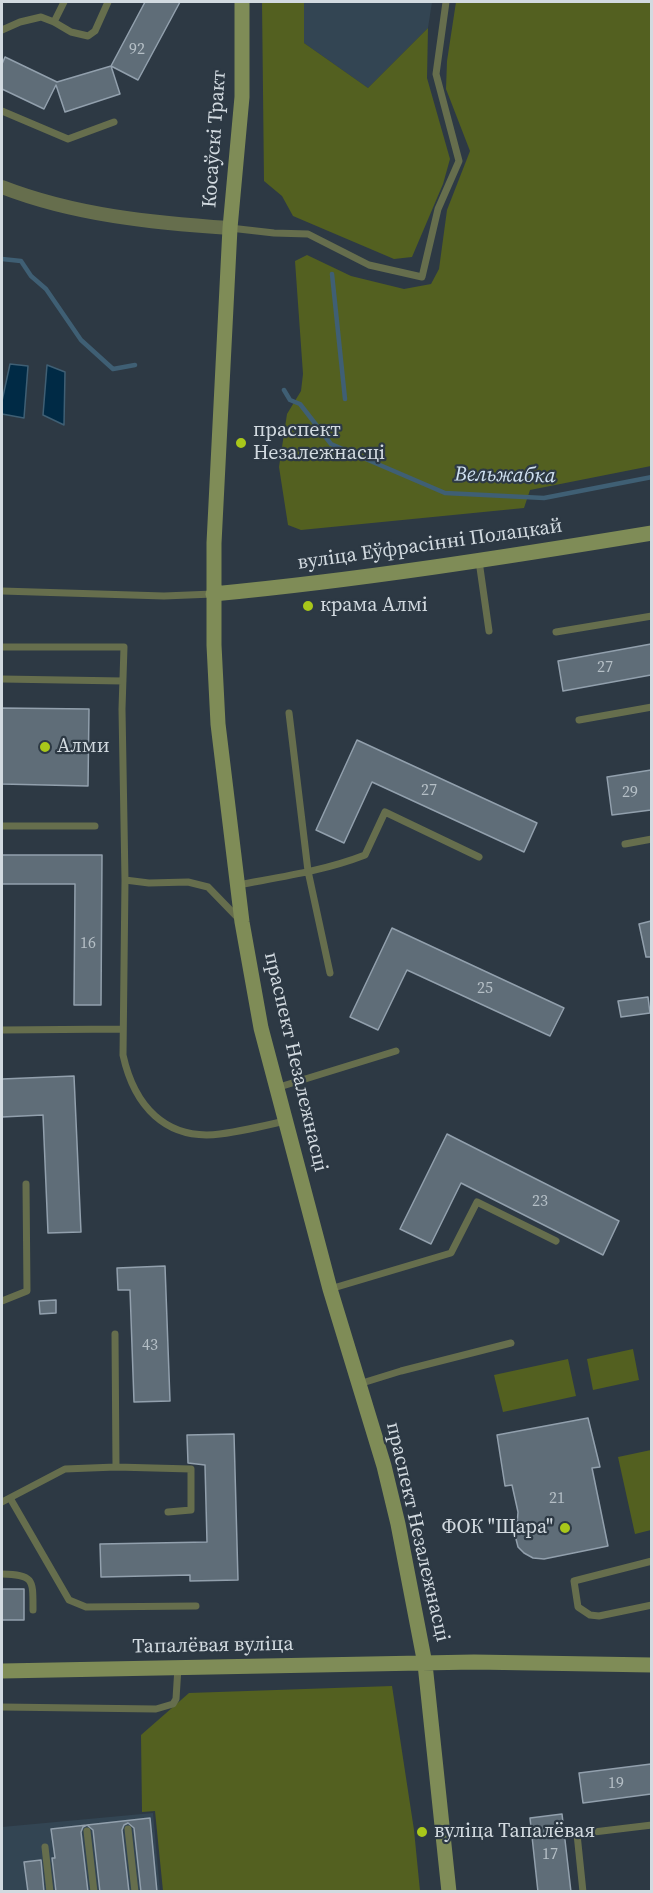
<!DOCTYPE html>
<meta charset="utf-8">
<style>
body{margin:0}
#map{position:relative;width:653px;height:1893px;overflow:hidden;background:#2d3944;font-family:"Source Serif 4",serif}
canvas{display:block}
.frame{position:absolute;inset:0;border:3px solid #d2dae0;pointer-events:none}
</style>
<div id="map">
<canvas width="653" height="1893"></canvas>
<div class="frame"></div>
</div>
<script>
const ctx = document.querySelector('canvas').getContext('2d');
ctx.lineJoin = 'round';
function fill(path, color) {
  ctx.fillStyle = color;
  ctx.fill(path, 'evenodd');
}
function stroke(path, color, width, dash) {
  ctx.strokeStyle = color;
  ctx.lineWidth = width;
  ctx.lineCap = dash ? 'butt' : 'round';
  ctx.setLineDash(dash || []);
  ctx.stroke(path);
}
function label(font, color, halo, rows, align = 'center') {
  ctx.font = font + ' "Source Serif 4",serif';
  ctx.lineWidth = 4.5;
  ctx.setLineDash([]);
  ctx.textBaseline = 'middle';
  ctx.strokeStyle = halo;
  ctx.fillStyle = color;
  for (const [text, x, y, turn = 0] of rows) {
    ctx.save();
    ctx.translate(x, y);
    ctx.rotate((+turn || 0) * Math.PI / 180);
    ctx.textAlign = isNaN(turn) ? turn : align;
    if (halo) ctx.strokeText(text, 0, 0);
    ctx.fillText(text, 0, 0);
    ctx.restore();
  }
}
fill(new Path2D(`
 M 304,2 L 432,2 L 428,28 L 368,88 L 304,43 Z
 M 153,1813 L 160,1891 L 2,1892 L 2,1827 Z`), '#334553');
fill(new Path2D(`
 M 262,2 L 304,2 L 304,43 L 368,88 L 428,28 L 427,78 L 450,159 L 443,184 L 412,257 L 394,259 L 293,216 L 282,196 L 264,181 Z
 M 456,2 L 651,2 L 651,466 L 530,490 L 524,508 L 301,530 L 288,525 L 279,467 L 287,414 L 301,391 L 303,374 L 295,261 L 307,255 L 351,276 L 404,289 L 431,284 L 439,269 L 447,210 L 470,151 L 446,89 L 447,61 Z
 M 633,1349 L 639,1380 L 593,1390 L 587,1359 Z
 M 568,1359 L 576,1396 L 503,1412 L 494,1375 Z
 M 651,1450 L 651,1530 L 635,1534 L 618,1457 Z
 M 392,1686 L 414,1830 L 420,1891 L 163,1891 L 155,1811 L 142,1812 L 141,1735 L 189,1693 Z`), '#536020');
const water = new Path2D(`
 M 10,364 L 28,366 L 24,418 L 2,414 L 2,401 Z
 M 47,365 L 65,372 L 64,425 L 43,415 Z`);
fill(water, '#002a45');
stroke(water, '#3f5f74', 1.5);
stroke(new Path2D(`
 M 2,259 L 21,261 L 31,276 L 46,289 L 81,340 L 113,369 L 135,365
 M 332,274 L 345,399
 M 284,390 L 290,400 L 300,404 L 331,444 L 445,493 L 544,498 L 652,477`), '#3f5f74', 4.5);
const building = new Path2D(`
 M 145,2 L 180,2 L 138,80 L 111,66 L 120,94 L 65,112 L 56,85 L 44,109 L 2,89 L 2,64 L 5,57 L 57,82 L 111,66 Z
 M 651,644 L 651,675 L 563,691 L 558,661 Z
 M 2,708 L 89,709 L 88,786 L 2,784 Z
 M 357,740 L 537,823 L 524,852 L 372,782 L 344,843 L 316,830 Z
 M 651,770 L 651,810 L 612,815 L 607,777 Z
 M 2,855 L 102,855 L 101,1005 L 74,1005 L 75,884 L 2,884 Z
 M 651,921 L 651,957 L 646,957 L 639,924 Z
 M 392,928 L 564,1008 L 550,1036 L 407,970 L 378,1030 L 350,1017 Z
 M 648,997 L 650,1013 L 621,1017 L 618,1001 Z
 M 74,1076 L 81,1232 L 48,1233 L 43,1115 L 2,1117 L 2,1079 Z
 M 447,1134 L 619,1221 L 603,1255 L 461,1183 L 431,1244 L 400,1229 Z
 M 165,1266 L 170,1401 L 134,1402 L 130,1290 L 118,1290 L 117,1268 Z
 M 56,1300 L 56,1313 L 40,1314 L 39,1301 Z
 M 588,1418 L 600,1467 L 592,1468 L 608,1546 L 544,1559 L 533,1558 L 524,1553 L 518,1547 L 516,1539 L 518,1512 L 512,1485 L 505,1486 L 497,1435 Z
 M 234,1434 L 238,1580 L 190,1581 L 190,1575 L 101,1577 L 100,1544 L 207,1542 L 205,1465 L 188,1463 L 187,1435 Z
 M 2,1589 L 24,1589 L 24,1620 L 2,1620 Z
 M 651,1764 L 651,1794 L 583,1803 L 579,1773 Z
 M 562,1814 L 571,1892 L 538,1892 L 530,1818 Z
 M 150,1818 L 157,1892 L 141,1892 L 134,1828 L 128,1823 L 124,1825 L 122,1830 L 129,1892 L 100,1892 L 93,1830 L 87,1825 L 83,1827 L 81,1832 L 88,1892 L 56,1892 L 52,1858 L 55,1858 L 51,1829 Z
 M 41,1860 L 44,1892 L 28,1892 L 24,1862 Z`);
fill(building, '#5f6d78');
stroke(building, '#92a0ad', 1.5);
stroke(new Path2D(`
 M 54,22 L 64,2
 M 2,30 L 20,22 L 41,17 L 54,22 L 71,32 L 88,36 L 95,31 L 108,2
 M 2,111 L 68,139 L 114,122
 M 230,228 L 274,233 L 308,234 L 369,265 L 422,277 L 438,209 L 459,161 L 436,74 L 446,2
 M 479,561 L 489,631
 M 2,591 L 164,596 L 213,594
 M 556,632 L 652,616
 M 2,647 L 124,647 L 122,709 L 125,880 L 149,883 L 188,882 L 208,887 L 240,920
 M 2,679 L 123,681
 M 289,713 L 308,871 L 330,973
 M 579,720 L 652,707
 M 2,826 L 95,826
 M 625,844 L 652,839
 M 125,880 L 123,1055 C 134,1105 165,1141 220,1134 C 242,1131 264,1126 285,1121
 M 238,885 C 280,877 324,871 365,855 L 385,812 L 479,857
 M 2,1030 L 123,1029
 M 276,1088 L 396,1051
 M 330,1289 L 451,1253 L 477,1202 L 556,1241
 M 2,1301 L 27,1291 L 26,1184
 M 359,1384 L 401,1371 L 511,1343
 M 116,1467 L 191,1469 L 191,1510 L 168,1512
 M 10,1498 L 69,1600 L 86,1607 L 196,1606
 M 2,1502 L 65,1469 L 116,1467 L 115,1334
 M 652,1561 L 574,1581 L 578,1607 L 590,1615 L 599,1616 L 652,1605
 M 2,1574 C 34,1575 33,1579 33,1610
 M 2,1707 L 156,1709 L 173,1704 L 176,1699 L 178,1667
 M 128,1829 L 135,1892
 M 87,1831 L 94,1892
 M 45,1847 L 50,1892
 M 583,1892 L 577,1834 L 652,1825`), '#666e4d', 7);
stroke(new Path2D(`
 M 2,187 C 74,215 153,223 230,228`), '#666e4d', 14);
stroke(new Path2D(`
 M 242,2 L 242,97 L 230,228 L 214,543 L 214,645 L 218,724 L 242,922 L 261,1028 L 330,1289 L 384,1466 L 398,1524 L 425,1664 L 449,1892
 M 213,594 C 360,580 506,557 652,533
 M 2,1671 L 474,1662 L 652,1665`), '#7f8c57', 15);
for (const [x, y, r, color] of [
 [241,443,6,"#a9c71a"],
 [308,606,6,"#a9c71a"],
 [45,747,6,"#a9c71a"],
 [565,1528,6,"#a9c71a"],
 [422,1832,6,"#a9c71a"]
]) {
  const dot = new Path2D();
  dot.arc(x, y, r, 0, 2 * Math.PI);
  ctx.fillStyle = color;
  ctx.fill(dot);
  stroke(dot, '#2d3944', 2);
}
label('16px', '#b5bfc6', null, [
 ["92",137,50],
 ["27",605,668],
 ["27",429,791],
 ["29",630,793],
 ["16",88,944],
 ["25",485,989],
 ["23",540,1202],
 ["43",150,1346],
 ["21",557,1499],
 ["19",616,1784],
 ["17",550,1855]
]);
label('20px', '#d2dae0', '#2d3944', [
 ["Косаўскі Тракт",215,139,-86],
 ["вуліца Еўфрасінні Полацкай",430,545,-8],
 ["праспект Незалежнасці",295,1062,77],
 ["праспект Незалежнасці",417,1532,77],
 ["Тапалёвая вуліца",213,1646,-1]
]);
label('20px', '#d2dae0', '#2d3944', [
 ["праспект",253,431],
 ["Незалежнасці",253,454],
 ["крама Алмі",320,606],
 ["Алми",57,747],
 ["ФОК \"Щара\"",553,1528,"right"],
 ["вуліца Тапалёвая",434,1832]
], 'left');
label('italic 21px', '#cedfef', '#2d3944', [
 ["Вельжабка",505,476,1]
]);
</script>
